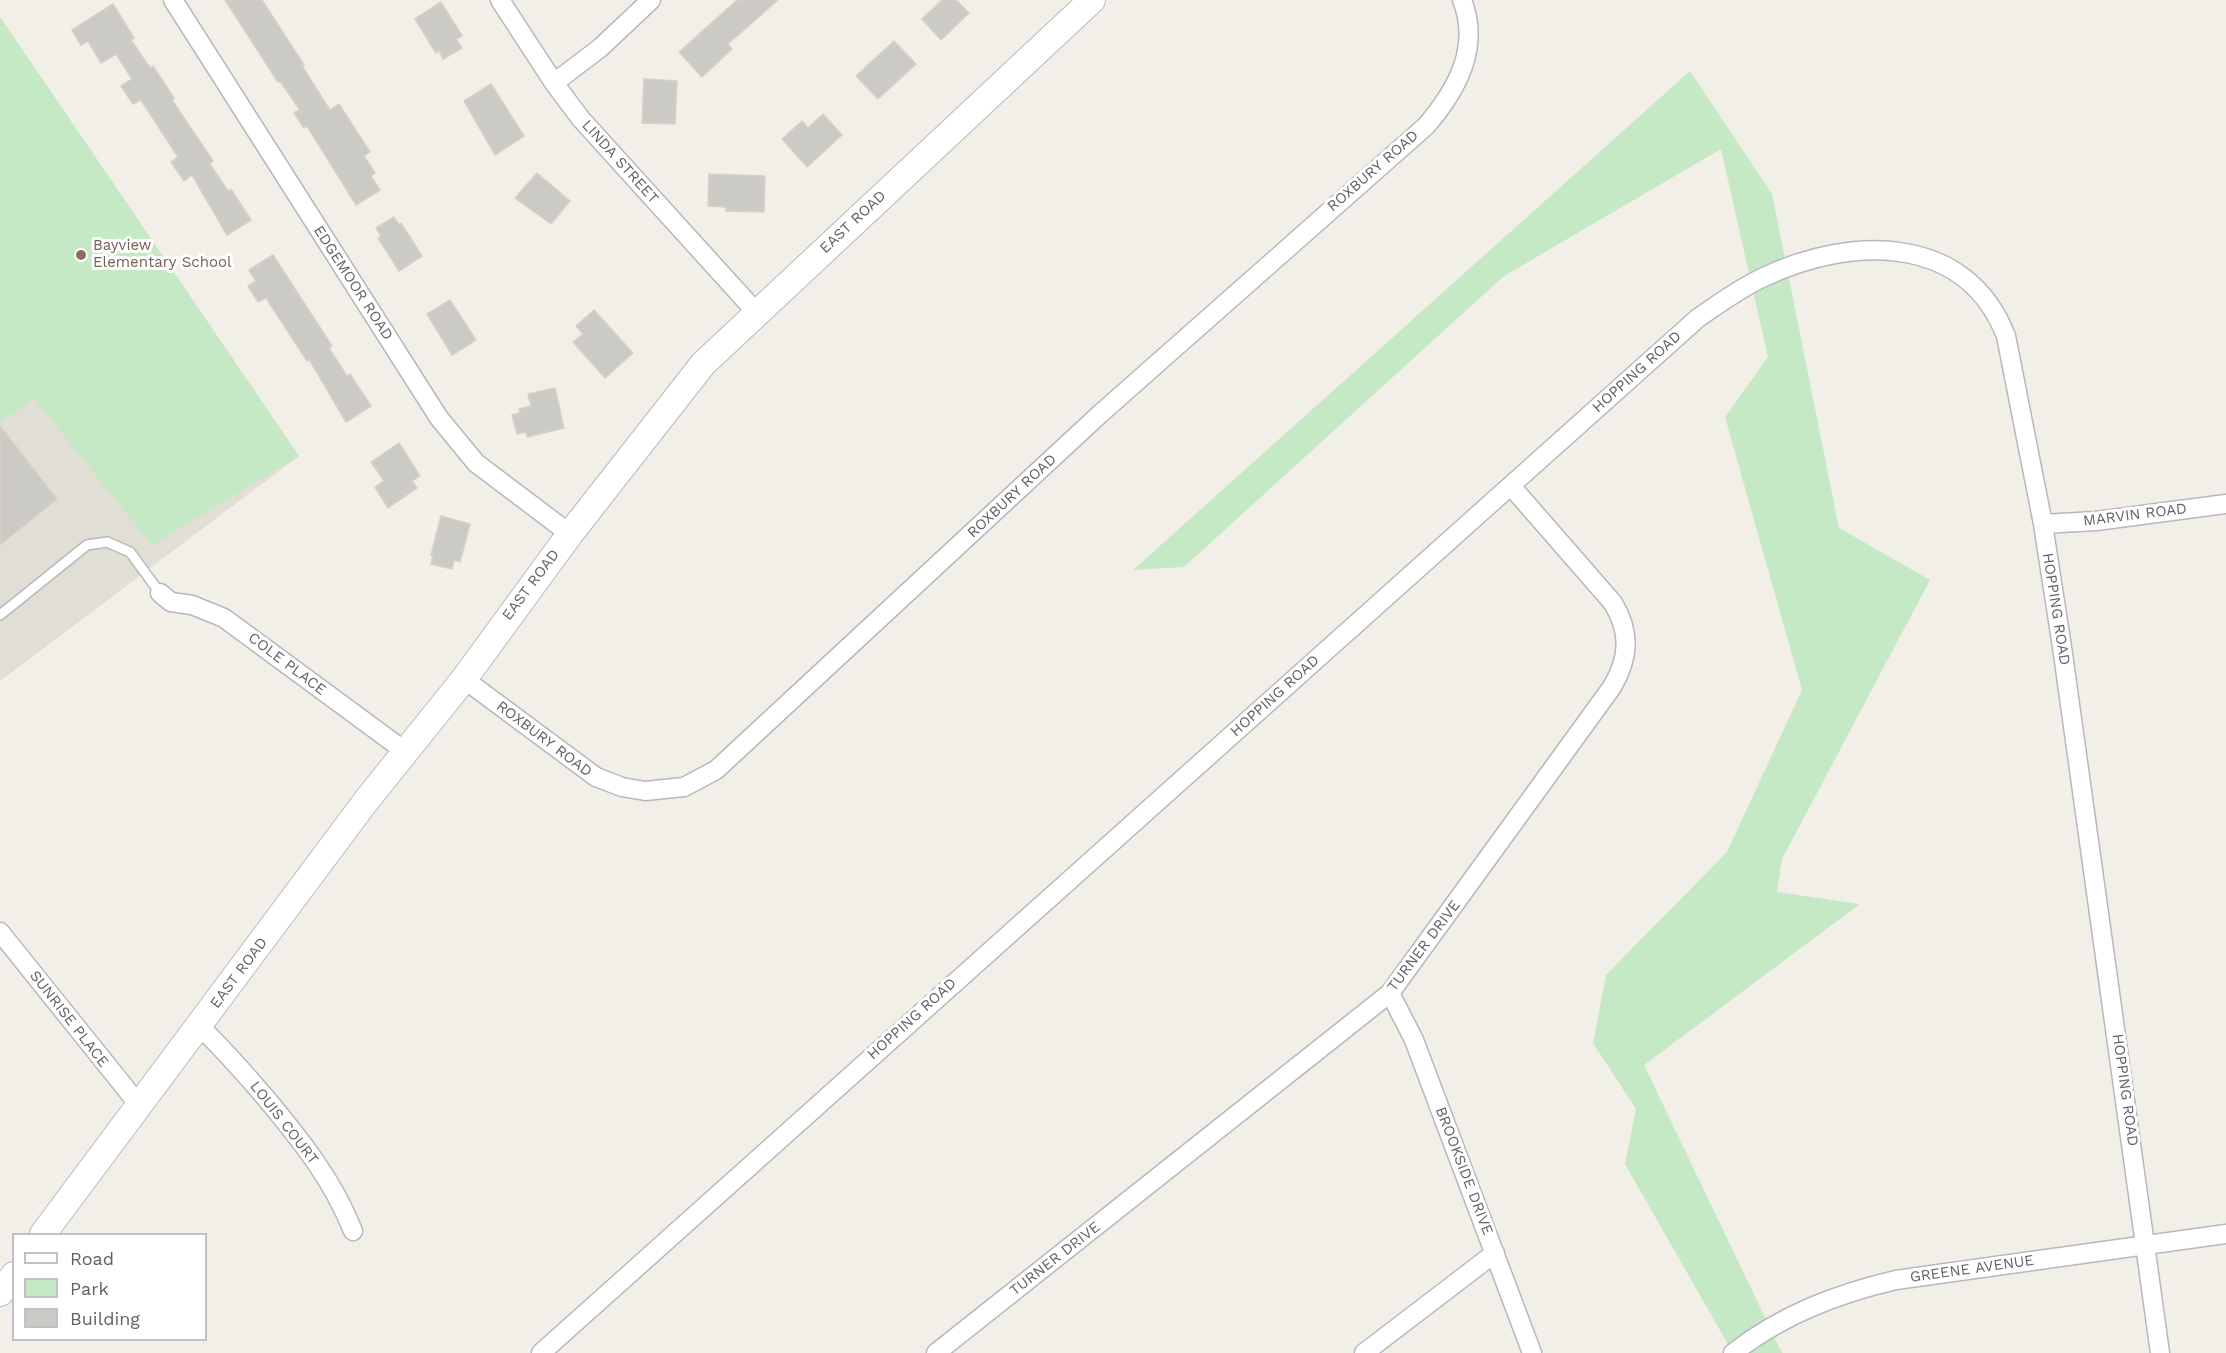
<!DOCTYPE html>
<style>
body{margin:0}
#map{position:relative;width:2226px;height:1353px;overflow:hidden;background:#f1efe8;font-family:"Work Sans",sans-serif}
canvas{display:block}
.legend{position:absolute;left:12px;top:1233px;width:195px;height:108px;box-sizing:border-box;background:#fff;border:2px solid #bfc1c3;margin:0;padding:8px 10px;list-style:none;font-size:18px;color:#5f6368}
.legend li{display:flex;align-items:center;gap:12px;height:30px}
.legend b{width:30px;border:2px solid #bfc1c3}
</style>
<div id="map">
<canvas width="2226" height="1353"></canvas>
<ul class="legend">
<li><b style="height:8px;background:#fff"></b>Road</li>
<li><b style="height:16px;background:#c5e8c5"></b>Park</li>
<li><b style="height:16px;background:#cccac5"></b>Building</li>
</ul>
</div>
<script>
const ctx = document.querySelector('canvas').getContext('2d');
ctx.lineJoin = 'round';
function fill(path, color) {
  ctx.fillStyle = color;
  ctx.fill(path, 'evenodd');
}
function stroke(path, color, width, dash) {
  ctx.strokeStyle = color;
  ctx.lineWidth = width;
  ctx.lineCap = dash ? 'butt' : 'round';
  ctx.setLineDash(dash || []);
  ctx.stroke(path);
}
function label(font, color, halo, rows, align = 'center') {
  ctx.font = font + ' "Work Sans",sans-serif';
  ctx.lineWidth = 6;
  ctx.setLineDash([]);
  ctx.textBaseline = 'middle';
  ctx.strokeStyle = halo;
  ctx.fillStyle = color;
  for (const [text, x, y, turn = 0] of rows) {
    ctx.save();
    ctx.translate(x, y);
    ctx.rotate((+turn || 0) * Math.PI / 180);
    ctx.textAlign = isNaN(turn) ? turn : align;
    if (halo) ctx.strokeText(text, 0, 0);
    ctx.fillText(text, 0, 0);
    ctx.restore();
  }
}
fill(new Path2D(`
 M 0,17 L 299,456 L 0,681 Z`), '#e1ded6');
fill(new Path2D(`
 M 0,17 L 299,456 L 152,545 L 34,398 L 0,423 Z
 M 1690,71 L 1772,194 L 1839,528 L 1930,580 L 1782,859 L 1777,892 L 1860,904 L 1644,1065 L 1782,1353 L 1733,1353 L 1625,1164 L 1636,1109 L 1593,1043 L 1606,975 L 1727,852 L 1802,690 L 1725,417 L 1768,357 L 1721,149 L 1504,276 L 1184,567 L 1133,570 Z`), '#c5e8c5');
const building = new Path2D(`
 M 225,0 L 262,0 L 304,65 L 302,66 L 330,110 L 339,104 L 370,152 L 364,156 L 375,173 L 371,176 L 380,190 L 356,205 L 307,126 L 304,128 L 294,113 L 300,110 L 280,81 L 278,82 Z
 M 737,0 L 778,0 L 728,44 L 732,49 L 702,77 L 679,52 Z
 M 942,0 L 956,0 L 969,13 L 941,40 L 922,19 Z
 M 441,2 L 462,36 L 456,39 L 462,48 L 443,59 L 439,51 L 436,53 L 415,19 Z
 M 113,4 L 134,38 L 131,40 L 150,68 L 153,66 L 174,98 L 172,100 L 213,161 L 210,164 L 228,191 L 231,189 L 251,220 L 227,235 L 192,175 L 184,181 L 171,162 L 178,157 L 141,100 L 133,104 L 121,86 L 132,79 L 116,54 L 101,63 L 88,41 L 81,45 L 72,30 Z
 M 894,41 L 916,64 L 878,99 L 856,76 Z
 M 644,79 L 677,81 L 675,124 L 642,123 Z
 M 491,84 L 524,136 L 495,155 L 464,101 Z
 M 823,114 L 842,135 L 807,167 L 782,139 L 802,121 L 808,128 Z
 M 537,173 L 570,201 L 551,224 L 515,198 Z
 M 709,174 L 765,176 L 764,212 L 726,211 L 726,207 L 708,206 Z
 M 394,217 L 399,225 L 401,223 L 422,256 L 399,271 L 378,238 L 381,236 L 376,228 Z
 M 273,255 L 332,346 L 329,348 L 347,376 L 350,374 L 371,406 L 346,422 L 309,359 L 307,361 L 266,298 L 258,302 L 248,286 L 256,281 L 249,270 Z
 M 450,300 L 476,340 L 452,355 L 427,314 Z
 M 594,310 L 633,353 L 605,378 L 573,342 L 583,334 L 576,326 Z
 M 555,388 L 564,428 L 527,437 L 526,432 L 517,434 L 512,415 L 520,413 L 519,409 L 531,406 L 528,394 Z
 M 0,426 L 57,499 L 0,545 Z
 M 399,443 L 420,476 L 412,481 L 417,488 L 388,508 L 375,487 L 384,481 L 371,462 Z
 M 441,516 L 470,524 L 460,562 L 454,560 L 452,569 L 431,564 L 433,556 L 431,555 Z`);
fill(building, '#cccac5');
stroke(building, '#d6d1c6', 1.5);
const lane = new Path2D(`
 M 0,615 L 87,545 L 107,542 L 130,552 L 160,593`);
const street = new Path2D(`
 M 173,0 L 439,418 L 476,463 L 570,534
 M 500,0 L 554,83 L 581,119 L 756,312
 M 554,83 L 600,48 L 651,0
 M 2043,524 L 2096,521 L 2226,504
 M 160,593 L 171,602 L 192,605 L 224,618 L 406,752
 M 464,679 L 596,777 L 622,787 L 645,791 L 684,787 L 716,770 L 1100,414 L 1426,126 C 1456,91 1481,48 1462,0
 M 0,932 L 139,1105
 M 1390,993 L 1414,1040 L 1532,1353
 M 199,1026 C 223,1048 244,1073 265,1097 C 300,1139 333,1180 353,1231
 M 541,1353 L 1698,318 C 1720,303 1740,288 1764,277 C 1851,236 1966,233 2006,336 L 2043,524 L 2062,647 L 2160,1353
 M 936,1353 L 1390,993 L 1612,687 C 1629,658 1631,633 1613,603 L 1511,486
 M 1364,1353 L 1495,1253
 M 1733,1353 C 1782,1315 1836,1294 1896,1280 L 2226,1234`);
const secondary = new Path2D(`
 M 43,1234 L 366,801 L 464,679 L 570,534 L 703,364 L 1092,0
 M 0,1293 L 14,1275`);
stroke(lane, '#b5b8bc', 12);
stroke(street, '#b5b8bc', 21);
stroke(secondary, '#b6babf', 28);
stroke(lane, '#fff', 9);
stroke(street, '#fff', 18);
stroke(secondary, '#fff', 26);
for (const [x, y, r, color] of [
 [81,255,6,"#8d6e63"]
]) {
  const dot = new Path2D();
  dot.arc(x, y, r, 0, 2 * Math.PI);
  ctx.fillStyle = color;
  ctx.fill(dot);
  stroke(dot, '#fff', 2);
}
label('15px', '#5f6368', '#fff', [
 ["LINDA STREET",620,162,48],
 ["ROXBURY ROAD",1373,171,-41],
 ["EAST ROAD",853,222,-43],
 ["EDGEMOOR ROAD",353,283,57],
 ["HOPPING ROAD",1637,372,-42],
 ["ROXBURY ROAD",1012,496,-43],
 ["MARVIN ROAD",2135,515,-7],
 ["EAST ROAD",531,585,-53],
 ["HOPPING ROAD",2056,609,81],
 ["COLE PLACE",287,664,37],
 ["HOPPING ROAD",1275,696,-42],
 ["ROXBURY ROAD",544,739,37],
 ["TURNER DRIVE",1424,946,-53],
 ["EAST ROAD",239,973,-53],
 ["SUNRISE PLACE",69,1019,52],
 ["HOPPING ROAD",912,1019,-42],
 ["HOPPING ROAD",2125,1090,82],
 ["LOUIS COURT",284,1123,52],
 ["BROOKSIDE DRIVE",1464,1171,69],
 ["TURNER DRIVE",1055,1259,-38],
 ["GREENE AVENUE",1972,1269,-8]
]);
label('15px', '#785e54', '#fff', [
 ["Bayview",93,246],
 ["Elementary School",93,263]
], 'left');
</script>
